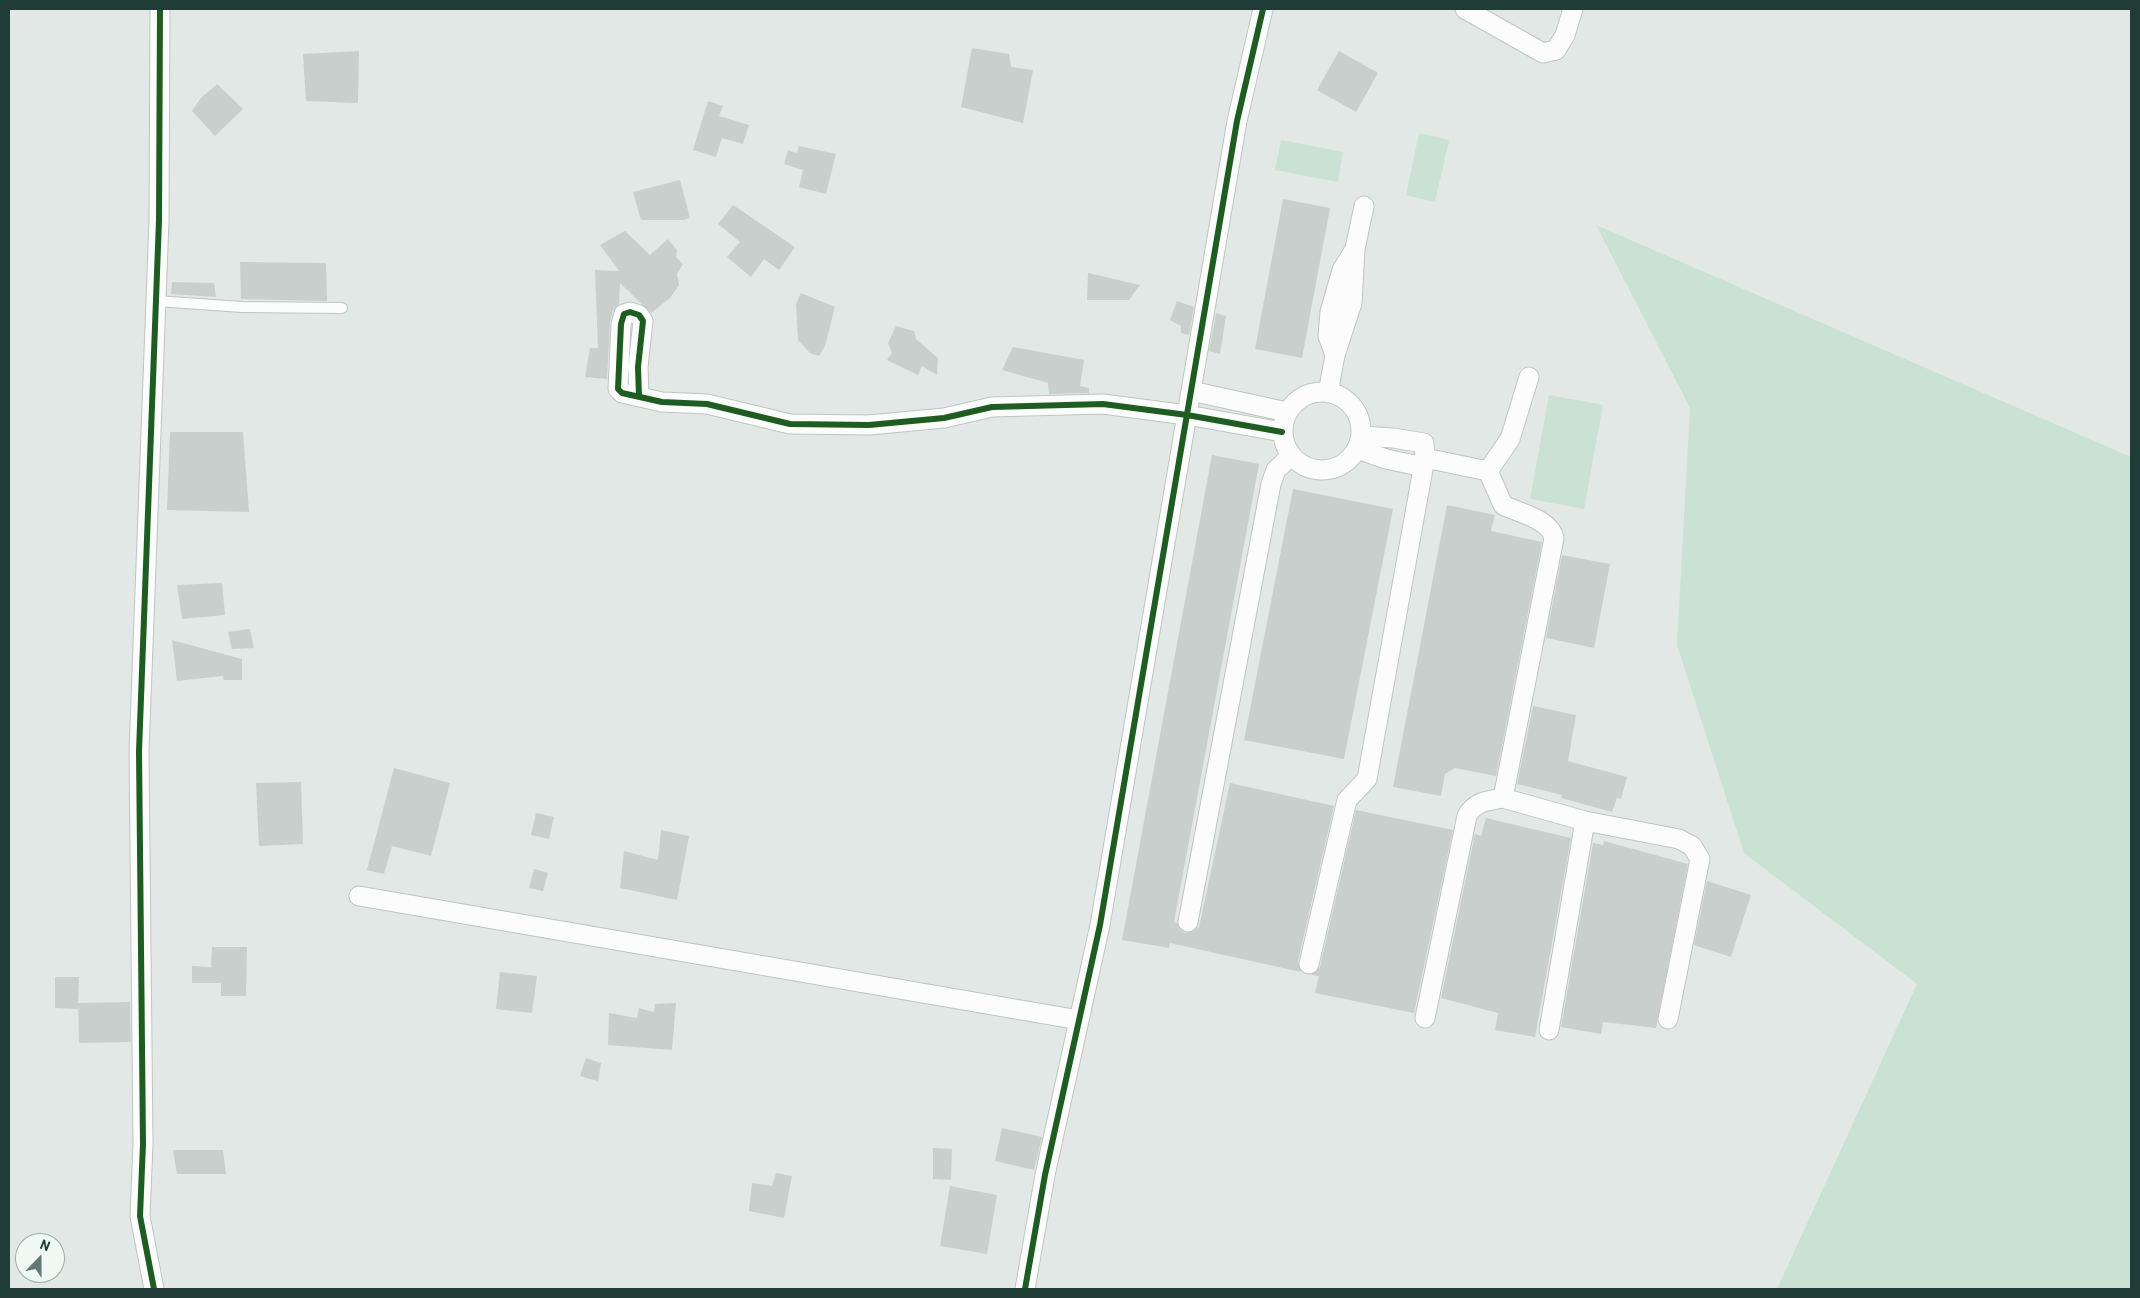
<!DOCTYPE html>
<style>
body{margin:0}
#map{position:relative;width:2140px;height:1298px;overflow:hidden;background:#e2e8e6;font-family:Barlow,sans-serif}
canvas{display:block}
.frame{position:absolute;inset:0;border:10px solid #1f3c37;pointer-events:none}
.north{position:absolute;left:15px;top:1233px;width:50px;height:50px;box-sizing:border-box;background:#f0f8f4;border:1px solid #9cada8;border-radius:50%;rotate:22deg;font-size:14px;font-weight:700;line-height:20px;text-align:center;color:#1f3c37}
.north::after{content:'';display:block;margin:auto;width:18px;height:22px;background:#637874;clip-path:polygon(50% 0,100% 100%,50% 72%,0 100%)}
</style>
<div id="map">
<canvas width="2140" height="1298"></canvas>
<div class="frame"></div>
<div class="north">N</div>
</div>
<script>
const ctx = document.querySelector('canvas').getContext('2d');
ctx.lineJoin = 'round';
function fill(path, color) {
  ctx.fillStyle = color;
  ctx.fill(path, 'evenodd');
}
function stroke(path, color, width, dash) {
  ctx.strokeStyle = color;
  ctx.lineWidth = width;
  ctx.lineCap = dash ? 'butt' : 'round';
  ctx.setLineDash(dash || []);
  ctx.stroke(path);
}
fill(new Path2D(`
 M 1419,133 L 1449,140 L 1435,202 L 1406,195 Z
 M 1281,140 L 1343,152 L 1338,182 L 1275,170 Z
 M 1596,225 L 2131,457 L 2131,1289 L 1777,1289 L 1917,984 L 1744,853 L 1677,645 L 1690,408 Z
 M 1549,395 L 1603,405 L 1584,509 L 1530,499 Z`), '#cae2d3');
fill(new Path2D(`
 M 972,48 L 1009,54 L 1011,67 L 1033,70 L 1023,123 L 961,107 Z
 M 359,51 L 358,103 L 306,101 L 303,54 Z
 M 1339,51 L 1378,73 L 1356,112 L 1317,90 Z
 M 217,84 L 243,109 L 215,136 L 192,111 L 200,99 Z
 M 708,101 L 723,106 L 719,116 L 749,125 L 743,144 L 722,138 L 716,157 L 693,150 Z
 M 799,146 L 836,154 L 826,194 L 799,187 L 803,170 L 784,164 L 788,150 L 797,153 Z
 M 680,180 L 690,218 L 683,220 L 641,220 L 633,192 Z
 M 1283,199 L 1330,208 L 1302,358 L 1255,349 Z
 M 733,205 L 795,247 L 779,270 L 764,259 L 751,277 L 727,257 L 740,242 L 718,224 Z
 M 625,231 L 650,255 L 668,239 L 677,250 L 676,257 L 683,264 L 677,274 L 679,285 L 670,298 L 651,313 L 620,283 L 619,304 L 613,310 L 610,323 L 607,379 L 585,377 L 590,348 L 598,348 L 595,270 L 619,271 L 600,245 Z
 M 240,262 L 326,263 L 327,301 L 241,299 Z
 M 1088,273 L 1140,285 L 1129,300 L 1087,300 Z
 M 172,282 L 214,283 L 216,297 L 171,294 Z
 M 801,293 L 835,307 L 825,346 L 819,356 L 810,353 L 798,340 L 796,304 Z
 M 1177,301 L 1194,307 L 1189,335 L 1181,333 L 1181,326 L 1170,320 Z
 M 1216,313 L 1226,316 L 1220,354 L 1209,351 Z
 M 896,326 L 914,331 L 916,339 L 938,358 L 937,375 L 922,366 L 918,375 L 887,360 L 892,353 L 888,343 Z
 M 1013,347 L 1084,360 L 1080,386 L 1089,388 L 1089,393 L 1049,394 L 1048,383 L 1002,370 Z
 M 170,432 L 243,432 L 249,512 L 167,510 Z
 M 1212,455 L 1259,464 L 1174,922 L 1177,923 L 1180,930 L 1185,933 L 1192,932 L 1199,927 L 1230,783 L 1334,806 L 1298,961 L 1301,972 L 1170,943 L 1169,948 L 1122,940 Z
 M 1293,489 L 1393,509 L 1344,759 L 1244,740 Z
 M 1447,505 L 1495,515 L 1491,531 L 1542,542 L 1496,776 L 1455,768 L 1445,774 L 1441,796 L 1393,787 Z
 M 1562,555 L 1610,564 L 1594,648 L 1546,638 Z
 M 222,583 L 225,615 L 182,619 L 177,585 Z
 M 250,629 L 254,648 L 232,649 L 228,632 Z
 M 172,640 L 242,659 L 242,680 L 224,680 L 223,676 L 177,681 Z
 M 1533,706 L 1576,715 L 1568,761 L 1627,777 L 1621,799 L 1617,798 L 1612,812 L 1561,798 L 1562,795 L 1517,784 Z
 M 394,768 L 450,783 L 431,856 L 392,846 L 384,874 L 367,870 Z
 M 301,782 L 303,844 L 259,846 L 256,783 Z
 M 1356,810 L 1453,830 L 1414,1013 L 1315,993 L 1319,976 L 1312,975 L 1320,967 Z
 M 536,813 L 554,817 L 549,839 L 531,835 Z
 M 1486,818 L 1571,838 L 1535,1037 L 1495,1030 L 1498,1013 L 1441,998 L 1475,834 L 1481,836 Z
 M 661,830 L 689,836 L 677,900 L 620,888 L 624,851 L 658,860 Z
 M 1604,841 L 1688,864 L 1656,1028 L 1603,1022 L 1601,1034 L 1561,1027 L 1593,843 L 1603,845 Z
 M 534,869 L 548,873 L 543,891 L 529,888 Z
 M 1707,881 L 1751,895 L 1731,957 L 1694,945 Z
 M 212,947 L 247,947 L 246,996 L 221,996 L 221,983 L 192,983 L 192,966 L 211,967 Z
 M 500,972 L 537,976 L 532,1013 L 496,1009 Z
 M 55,977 L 79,977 L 78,1003 L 130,1002 L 131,1042 L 79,1043 L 78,1004 L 78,1009 L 55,1008 Z
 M 676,1003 L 672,1050 L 608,1045 L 609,1013 L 637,1018 L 639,1008 L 654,1012 L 655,1004 Z
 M 586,1058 L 601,1063 L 598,1081 L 580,1076 Z
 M 1002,1128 L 1042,1137 L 1034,1170 L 995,1161 Z
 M 933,1148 L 952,1149 L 951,1180 L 933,1179 Z
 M 173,1150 L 223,1150 L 226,1174 L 177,1174 Z
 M 776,1173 L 792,1176 L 784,1218 L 749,1211 L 752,1183 L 772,1186 Z
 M 950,1186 L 997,1195 L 987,1254 L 940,1246 Z`), '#c9cfcd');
const lane = new Path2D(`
 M 156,301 L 242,307 L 342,308`);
const street = new Path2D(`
 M 1465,9 L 1543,53 L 1556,50 L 1565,35 L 1573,9
 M 1335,355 L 1328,336 L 1330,312 L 1342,270 L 1355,249
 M 1191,391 L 1287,412
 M1283 431a39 39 0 1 1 78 0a39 39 0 1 1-78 0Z
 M 1328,393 L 1335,355 L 1352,303 L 1355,249 L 1364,206
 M 639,397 L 638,367 L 643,321 L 639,315 L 630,312 L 624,314 L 621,324 L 618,389 L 622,393 L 662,402 L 707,404 L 790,424 L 869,425 L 944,418 L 992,407 L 1103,404 L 1187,415 L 1282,432
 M 1358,449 L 1386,459 L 1419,466 L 1425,458
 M 1425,458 L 1488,471 L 1503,505 C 1519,513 1550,519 1554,538 L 1503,798 L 1585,821 L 1679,839 L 1692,846 L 1700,859 L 1668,1019
 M 1488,471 L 1510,439 L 1529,377
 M 359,896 L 1079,1020
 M 1188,922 L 1271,484 L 1276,470 L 1291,456
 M 1309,964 L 1347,800 L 1367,779 L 1425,458 L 1424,443 L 1393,438 L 1362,436
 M 1425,1018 L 1467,816 C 1475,801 1488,801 1503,798
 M 1549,1030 L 1585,821
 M 154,1289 L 140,1216 L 143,1144 L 139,751 L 159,220 L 160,9
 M 1025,1289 L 1045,1175 L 1100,925 L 1237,121 L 1263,9`);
stroke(lane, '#bfc5c3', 12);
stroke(street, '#bfc5c3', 21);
stroke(lane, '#fbfcfb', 10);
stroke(street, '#fbfcfb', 19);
stroke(new Path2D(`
 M 639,397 L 638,367 L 643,321 L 639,315 L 630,312 L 624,314 L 621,324 L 618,389 L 622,393 L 662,402 L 707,404 L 790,424 L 869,425 L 944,418 L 992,407 L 1103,404 L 1187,415 L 1282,432
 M 154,1289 L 140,1216 L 143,1144 L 139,751 L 159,220 L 160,9
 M 1025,1289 L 1045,1175 L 1100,925 L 1237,121 L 1263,9`), '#1b5e20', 6);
</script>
